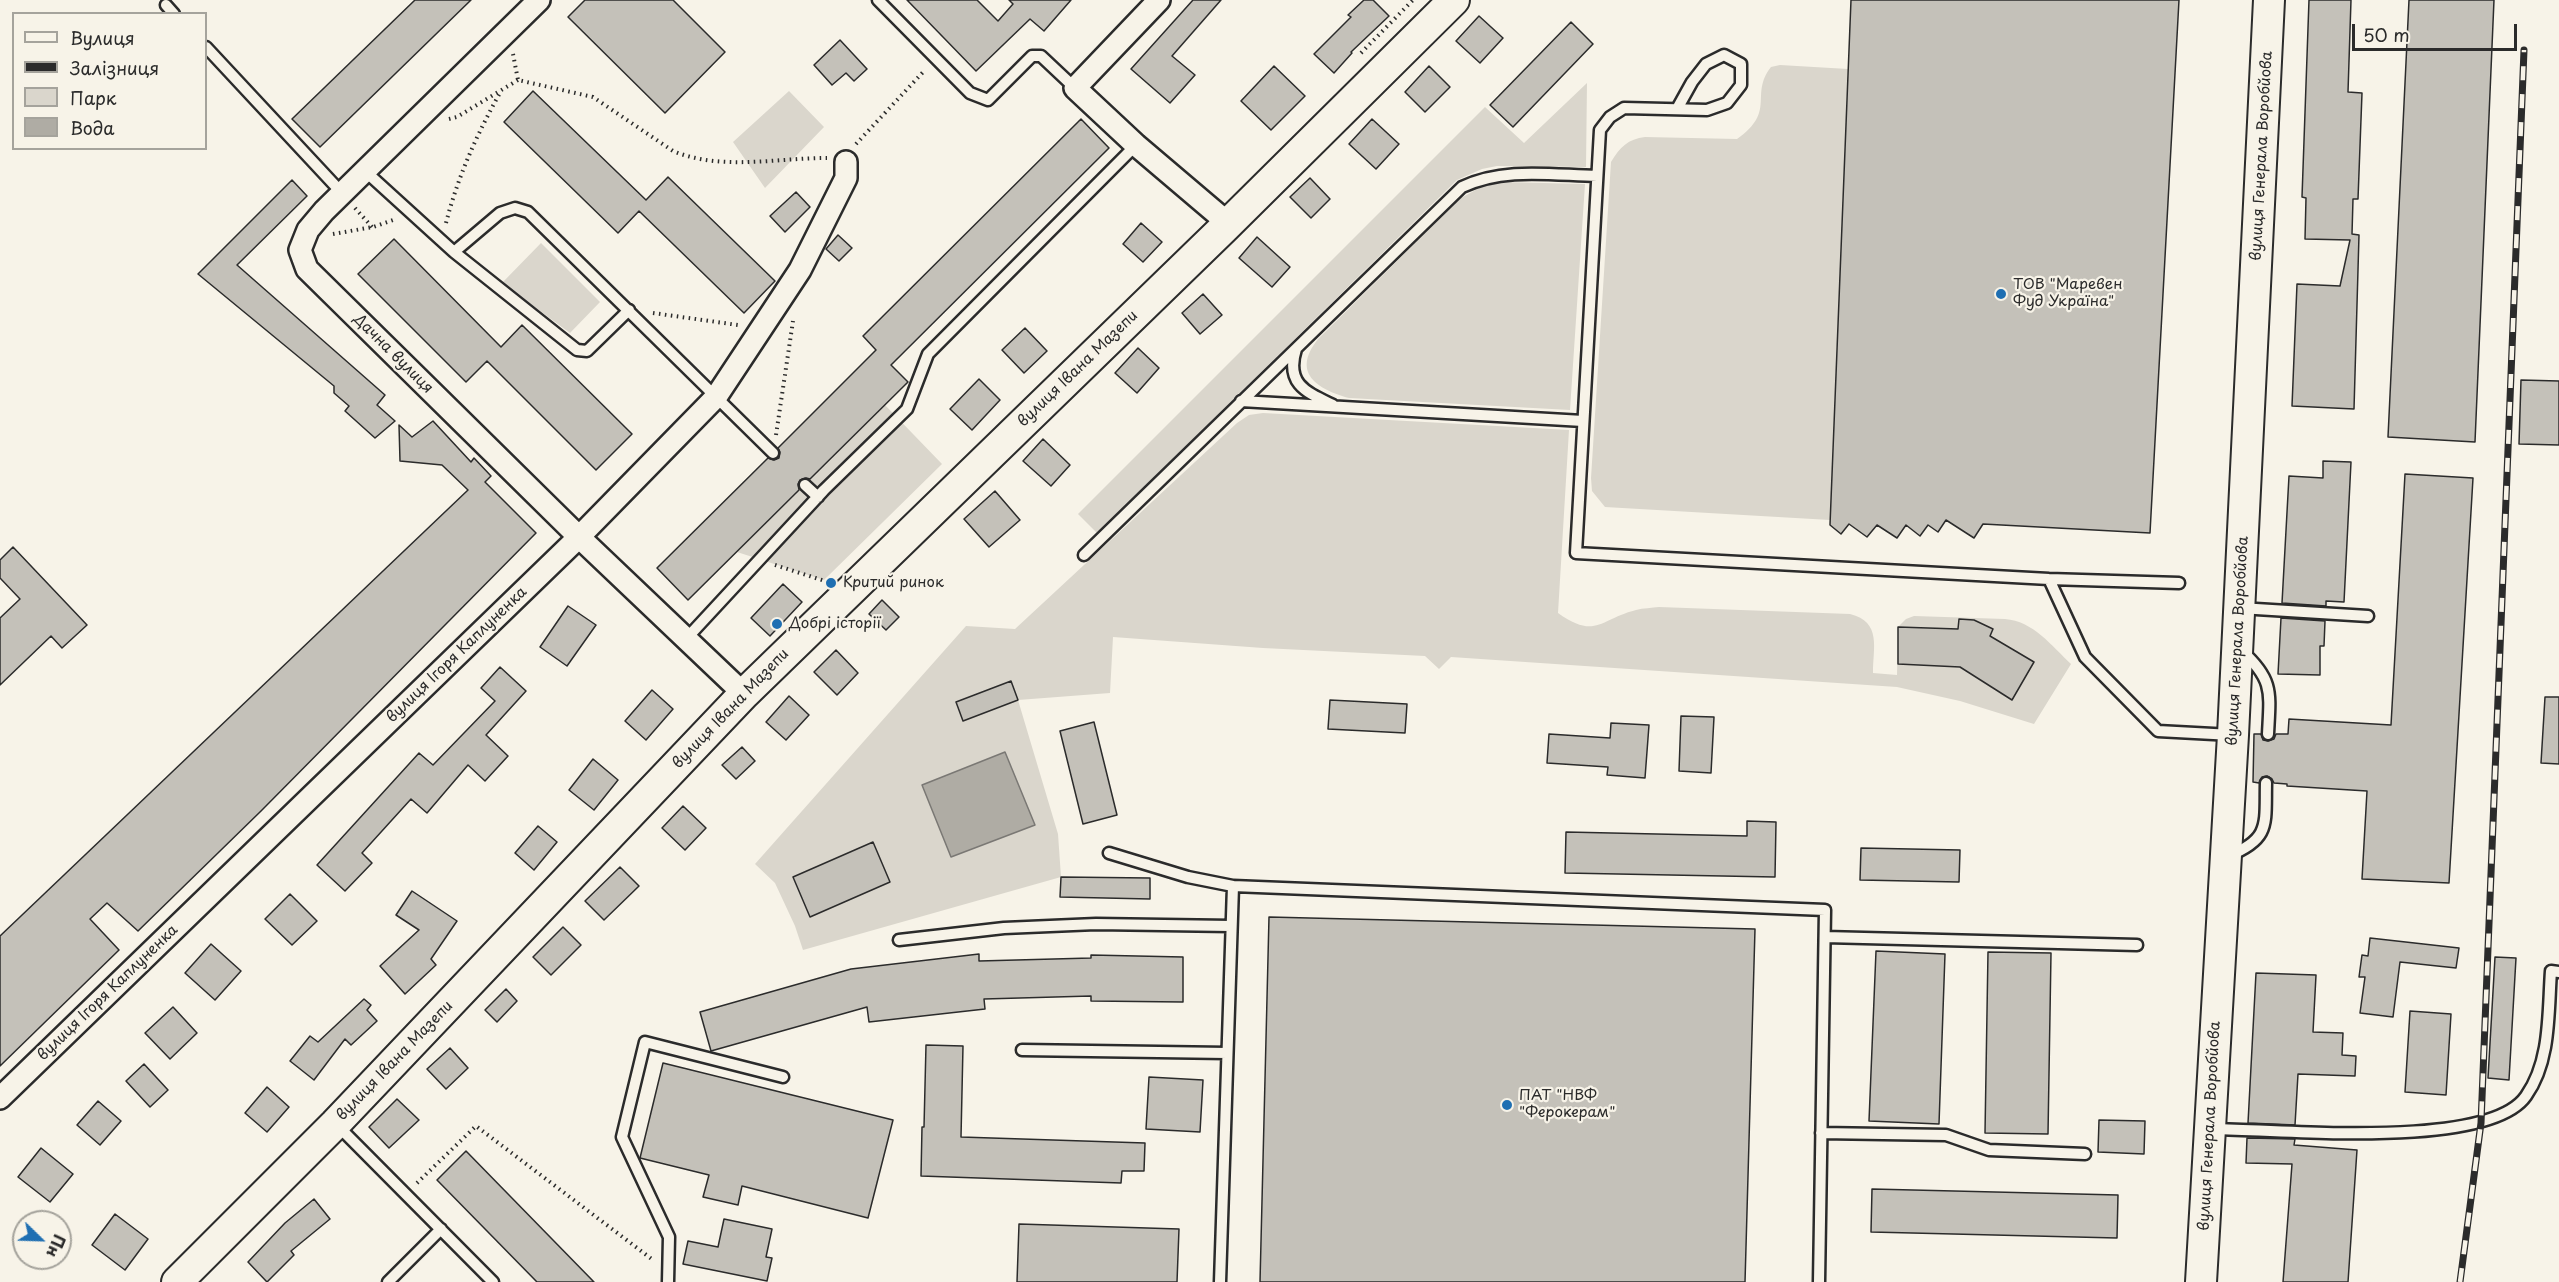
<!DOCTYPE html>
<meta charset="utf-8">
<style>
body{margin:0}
#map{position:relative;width:2559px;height:1282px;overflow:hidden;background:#f7f3e8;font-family:"Playpen Sans",sans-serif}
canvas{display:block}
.legend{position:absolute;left:12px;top:12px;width:195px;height:138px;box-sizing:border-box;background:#f7f3e8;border:2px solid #a5a39c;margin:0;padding:8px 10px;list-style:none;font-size:18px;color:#2b2b2b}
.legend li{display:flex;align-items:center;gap:12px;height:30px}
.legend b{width:30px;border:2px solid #a5a39c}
.north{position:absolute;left:12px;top:1210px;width:60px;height:60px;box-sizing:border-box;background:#f7f3e8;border:2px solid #a5a39c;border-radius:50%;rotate:113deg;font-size:16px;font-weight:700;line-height:24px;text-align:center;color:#2b2b2b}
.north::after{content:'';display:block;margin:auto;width:21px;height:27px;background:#1f6fb2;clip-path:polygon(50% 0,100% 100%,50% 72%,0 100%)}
.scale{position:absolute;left:2352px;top:24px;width:165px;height:27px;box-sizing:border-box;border:3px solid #2b2b2b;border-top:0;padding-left:8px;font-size:18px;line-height:21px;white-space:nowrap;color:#2b2b2b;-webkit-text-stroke:4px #f7f3e8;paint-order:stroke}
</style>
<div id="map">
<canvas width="2559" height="1282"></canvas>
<ul class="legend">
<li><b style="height:8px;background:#f7f3e8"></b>Вулиця</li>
<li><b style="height:8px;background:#2b2b2b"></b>Залізниця</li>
<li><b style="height:16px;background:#dad6cc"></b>Парк</li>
<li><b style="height:16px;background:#afaca4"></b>Вода</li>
</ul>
<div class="north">Пн</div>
<div class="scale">50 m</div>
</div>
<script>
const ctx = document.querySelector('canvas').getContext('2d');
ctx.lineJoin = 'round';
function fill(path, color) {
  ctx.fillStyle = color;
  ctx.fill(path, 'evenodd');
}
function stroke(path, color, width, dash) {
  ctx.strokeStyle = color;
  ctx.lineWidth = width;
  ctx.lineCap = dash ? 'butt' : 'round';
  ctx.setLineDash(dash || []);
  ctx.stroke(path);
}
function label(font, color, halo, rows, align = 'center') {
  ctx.font = font + ' "Playpen Sans",sans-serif';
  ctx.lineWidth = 4.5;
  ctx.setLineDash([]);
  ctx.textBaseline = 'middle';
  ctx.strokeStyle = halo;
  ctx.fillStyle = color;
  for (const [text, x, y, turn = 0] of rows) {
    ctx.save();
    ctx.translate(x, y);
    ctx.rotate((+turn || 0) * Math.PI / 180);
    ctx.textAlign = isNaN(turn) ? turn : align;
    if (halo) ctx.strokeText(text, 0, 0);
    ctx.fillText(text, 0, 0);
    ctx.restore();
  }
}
fill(new Path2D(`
 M 1780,65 L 1848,69 L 1830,520 L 1605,507 L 1592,491 L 1591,478 L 1611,162 C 1620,147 1628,139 1645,137 L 1737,139 C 1777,111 1749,95 1771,67 Z
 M 1587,83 L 1586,167 L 1497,166 L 1482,169 L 1457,180 L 1097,533 L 1078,514 L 1485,107 L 1524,143 Z
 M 789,91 L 824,127 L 765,188 L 733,142 Z
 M 1502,182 L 1585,184 L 1570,410 L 1349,398 C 1317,389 1291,373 1318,339 L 1461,198 L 1481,187 Z
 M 541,243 L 600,302 L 570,333 L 502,283 Z
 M 885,405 L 942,464 L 824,580 L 737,552 Z
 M 1263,413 L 1569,430 L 1558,613 C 1596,640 1600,619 1636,610 C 1643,608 1652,608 1659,607 L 1850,614 C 1882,622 1873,648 1873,673 L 1897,675 L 1898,627 L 1906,619 L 1914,616 L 2005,619 C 2033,621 2052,646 2071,664 L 2034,724 L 1960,701 L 1897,687 L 1451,657 L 1439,669 L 1425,656 L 1263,648 L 1113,637 L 1110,693 L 1018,700 L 1058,834 L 1061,877 L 803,950 L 795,926 L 775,883 L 755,864 L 966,626 L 1015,629 L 1237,423 L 1249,415 Z`), '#dad6cc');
const water = new Path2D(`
 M 1005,752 L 1035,825 L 951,857 L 922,785 Z`);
fill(water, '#afaca4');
stroke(water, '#7a7874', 1.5);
const building = new Path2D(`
 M 415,0 L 471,0 L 320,147 L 292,119 Z
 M 585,0 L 673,0 L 725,52 L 665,113 L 568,17 Z
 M 907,0 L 977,0 L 998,21 L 1013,4 L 1009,0 L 1071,0 L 1044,31 L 1030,19 L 976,71 Z
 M 1193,0 L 1221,0 L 1172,56 L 1195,75 L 1170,103 L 1131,69 Z
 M 1364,0 L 1373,0 L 1389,16 L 1351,52 L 1352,53 L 1334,73 L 1314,54 L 1351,17 L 1348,15 Z
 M 1851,0 L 2179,0 L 2150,533 L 1983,524 L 1974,538 L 1946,520 L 1938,532 L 1928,525 L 1920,536 L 1906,525 L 1897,538 L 1877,525 L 1867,537 L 1849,524 L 1841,534 L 1830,525 Z
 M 2309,0 L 2351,0 L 2348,92 L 2362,93 L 2358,199 L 2353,199 L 2352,234 L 2359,235 L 2354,409 L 2292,406 L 2297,284 L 2340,286 L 2350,240 L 2305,239 L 2306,198 L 2302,197 Z
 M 2409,0 L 2494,0 L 2475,442 L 2388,437 Z
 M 1479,16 L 1503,38 L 1480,63 L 1456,41 Z
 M 1571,22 L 1593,44 L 1513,127 L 1490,105 Z
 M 840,40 L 867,69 L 854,81 L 846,73 L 832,85 L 814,65 Z
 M 1274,66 L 1305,96 L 1271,130 L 1241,101 Z
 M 1429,66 L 1450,87 L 1425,112 L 1405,92 Z
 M 533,91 L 646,200 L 668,177 L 775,281 L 744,313 L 639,211 L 618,233 L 504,122 Z
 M 1081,119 L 1109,148 L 891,365 L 908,382 L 810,479 L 806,478 L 800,480 L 798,484 L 799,490 L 688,600 L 657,568 L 768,458 L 774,460 L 779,458 L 780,452 L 778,448 L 876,350 L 863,336 Z
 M 1372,119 L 1399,144 L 1376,169 L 1349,144 Z
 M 1310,178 L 1330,199 L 1311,218 L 1290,197 Z
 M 292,180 L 307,196 L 237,265 L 385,395 L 377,405 L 395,421 L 375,438 L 345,411 L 349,406 L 334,393 L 334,386 L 198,274 Z
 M 796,192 L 810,207 L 785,232 L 770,216 Z
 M 1141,223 L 1162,242 L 1143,262 L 1123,244 Z
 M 838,235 L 852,248 L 839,261 L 826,249 Z
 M 1257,237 L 1290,267 L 1272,287 L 1239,258 Z
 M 394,239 L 501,347 L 522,325 L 632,434 L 596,470 L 487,361 L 466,382 L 358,274 Z
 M 1203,294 L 1222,315 L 1200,334 L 1182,313 Z
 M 1025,328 L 1047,351 L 1024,373 L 1002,350 Z
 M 1138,348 L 1159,368 L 1137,393 L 1115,373 Z
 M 979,379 L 1000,400 L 972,430 L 950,409 Z
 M 2521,380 L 2559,381 L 2559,445 L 2519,444 Z
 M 433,421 L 471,462 L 474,458 L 491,476 L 485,482 L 536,533 L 261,811 L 138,931 L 107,903 L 90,919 L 119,950 L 0,1066 L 0,936 L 468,490 L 442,465 L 400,461 L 399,425 L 412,437 Z
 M 1043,439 L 1070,465 L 1051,486 L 1023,461 Z
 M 2323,461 L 2351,462 L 2344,602 L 2326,601 L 2326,606 L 2282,603 L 2289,476 L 2323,478 Z
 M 2405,474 L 2473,478 L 2449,883 L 2362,879 L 2367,791 L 2287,786 L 2287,784 L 2274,783 L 2272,779 L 2267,776 L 2262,777 L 2259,783 L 2253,782 L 2254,734 L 2261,734 L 2263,740 L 2268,741 L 2274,739 L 2276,734 L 2288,734 L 2289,719 L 2391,725 Z
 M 995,491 L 1020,520 L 989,547 L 964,519 Z
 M 13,547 L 87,625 L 62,648 L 51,636 L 0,685 L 0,618 L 20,599 L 0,578 L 0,560 Z
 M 783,584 L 802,602 L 770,636 L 751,618 Z
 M 882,600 L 899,617 L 886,630 L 869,614 Z
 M 568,606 L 596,625 L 567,666 L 540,647 Z
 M 2281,618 L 2325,621 L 2324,646 L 2320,646 L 2320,675 L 2278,674 Z
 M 1959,619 L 1974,620 L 1993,629 L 1990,636 L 2034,662 L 2012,700 L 1960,667 L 1898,664 L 1898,627 L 1958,629 Z
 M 836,650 L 858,673 L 837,695 L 814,672 Z
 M 500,667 L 526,691 L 486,735 L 508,756 L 485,781 L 468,765 L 427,813 L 411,799 L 362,853 L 372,863 L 345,891 L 317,865 L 419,753 L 433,765 L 495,701 L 481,688 Z
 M 1011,681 L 1018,700 L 963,721 L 956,702 Z
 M 652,690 L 673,709 L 646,740 L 625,721 Z
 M 789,696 L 809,715 L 786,740 L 766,722 Z
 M 2545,697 L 2559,697 L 2559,764 L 2541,763 Z
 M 1330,700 L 1407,704 L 1405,733 L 1328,729 Z
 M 1681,716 L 1714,717 L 1711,773 L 1679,771 Z
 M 1094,722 L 1117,815 L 1083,824 L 1060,731 Z
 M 1611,723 L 1649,725 L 1645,778 L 1607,775 L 1608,767 L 1547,763 L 1549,734 L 1610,738 Z
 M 742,747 L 755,761 L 736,779 L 722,765 Z
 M 593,759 L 618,780 L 594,810 L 569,790 Z
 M 683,806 L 706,828 L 685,850 L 662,828 Z
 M 1747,821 L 1776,822 L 1775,877 L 1565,873 L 1566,832 L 1747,836 Z
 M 538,826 L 557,842 L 534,870 L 515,853 Z
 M 873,842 L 890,882 L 810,917 L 793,877 Z
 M 1861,848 L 1960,850 L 1959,882 L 1860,880 Z
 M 620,867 L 639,886 L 604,920 L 585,901 Z
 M 1061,877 L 1150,878 L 1150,899 L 1060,897 Z
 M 412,891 L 457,921 L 431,959 L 436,965 L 405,994 L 380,966 L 419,930 L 396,915 Z
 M 290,894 L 317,921 L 292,945 L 265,919 Z
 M 1269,917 L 1755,929 L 1745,1282 L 1260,1282 Z
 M 563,927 L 581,945 L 551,975 L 533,957 Z
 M 2370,938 L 2459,948 L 2456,968 L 2400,962 L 2393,1017 L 2360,1013 L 2365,977 L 2359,977 L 2362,955 L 2368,956 Z
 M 211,944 L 241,971 L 215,1000 L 185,973 Z
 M 1876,951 L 1945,954 L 1939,1124 L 1869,1121 Z
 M 1988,952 L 2051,953 L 2048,1134 L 1985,1133 Z
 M 979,954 L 979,961 L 1091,958 L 1091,955 L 1183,957 L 1183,1002 L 1091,1001 L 1091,996 L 984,999 L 985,1009 L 869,1022 L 867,1007 L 711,1051 L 700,1012 L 851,969 Z
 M 2495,957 L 2516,958 L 2509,1080 L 2488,1078 Z
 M 2256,973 L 2316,975 L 2313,1032 L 2343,1033 L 2342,1055 L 2356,1056 L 2355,1076 L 2298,1074 L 2295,1125 L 2248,1123 Z
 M 506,989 L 517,1001 L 497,1022 L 485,1010 Z
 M 364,999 L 371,1005 L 367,1010 L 377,1021 L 351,1045 L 345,1039 L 314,1080 L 290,1061 L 310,1036 L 318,1042 Z
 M 173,1007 L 197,1033 L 170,1059 L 145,1033 Z
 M 2410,1011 L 2451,1014 L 2446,1095 L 2405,1092 Z
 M 926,1045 L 963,1046 L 961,1137 L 1145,1143 L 1144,1171 L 1122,1171 L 1121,1183 L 921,1176 L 922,1127 L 924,1127 Z
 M 450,1048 L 468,1068 L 446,1089 L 427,1069 Z
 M 663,1063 L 893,1120 L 868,1218 L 742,1186 L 738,1205 L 703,1197 L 709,1175 L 640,1158 Z
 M 144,1064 L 168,1090 L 150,1107 L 126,1081 Z
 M 1149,1077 L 1203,1080 L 1200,1132 L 1146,1129 Z
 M 267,1087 L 289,1107 L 267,1132 L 245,1113 Z
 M 397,1099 L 419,1120 L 389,1148 L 369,1127 Z
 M 98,1101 L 121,1121 L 100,1145 L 77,1125 Z
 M 2099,1120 L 2145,1121 L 2144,1154 L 2098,1152 Z
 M 2247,1138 L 2295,1139 L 2294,1145 L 2357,1150 L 2348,1282 L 2283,1282 L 2292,1164 L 2246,1163 Z
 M 41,1148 L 73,1174 L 50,1202 L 18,1177 Z
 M 466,1151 L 594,1282 L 537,1282 L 437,1180 Z
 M 1872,1189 L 2118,1195 L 2117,1238 L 1871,1232 Z
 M 314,1199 L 330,1219 L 291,1251 L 294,1255 L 267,1282 L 248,1262 L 285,1223 Z
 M 115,1214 L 148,1239 L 125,1270 L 92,1245 Z
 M 724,1219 L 772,1229 L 766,1257 L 772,1258 L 767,1281 L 683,1264 L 688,1241 L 718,1247 Z
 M 1019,1224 L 1179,1229 L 1177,1282 L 1017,1282 Z`);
fill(building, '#c4c1b9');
stroke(building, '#2b2b2b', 1.5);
const lane = new Path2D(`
 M 878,0 L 970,93 L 988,100 L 1032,56 L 1041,56 L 1075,88
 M 166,5 L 174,14
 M 206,47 L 342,193
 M 1677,109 L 1692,82 L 1706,64 L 1724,55 L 1741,64 L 1741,85 L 1727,103 L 1707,110 L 1624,108 L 1610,117 L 1600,130 L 1576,553 L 2049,579 L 2179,583
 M 365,171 L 454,252 L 500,213 L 515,208 L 528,212 L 773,453
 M 454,252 L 577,350 L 587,351 L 629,310
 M 1296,349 C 1285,384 1306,392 1333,405
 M 1241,401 L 1583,421
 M 805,485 L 818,497
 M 1084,555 L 1462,187 C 1504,167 1551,175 1597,176
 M 2049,579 L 2085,657 L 2158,731 L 2232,735
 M 2240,608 L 2368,616
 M 686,639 L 824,490 L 907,409 L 928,354 L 1136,145
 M 2242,651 C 2274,680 2270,693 2268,734
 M 1109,853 L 1188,877 L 1233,886
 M 2228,856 C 2271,839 2265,824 2266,783
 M 1825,937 L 2137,945
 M 899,940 L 1004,928 L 1096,924 L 1231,926
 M 1022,1050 L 1227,1053
 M 338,1126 L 493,1282
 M 2211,1129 C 2275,1129 2488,1151 2526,1096 C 2551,1061 2548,1012 2551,971 L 2559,972
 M 1821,1133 L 1946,1135 L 1989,1150 L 2085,1154
 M 388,1282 L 441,1229
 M 668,1282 L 669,1237 L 622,1137 L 645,1042 L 783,1077
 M 1220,1282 L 1233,886 L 1825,910 L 1819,1282`);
const street = new Path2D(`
 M 539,0 L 324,211 L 308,230 L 300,250 L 307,269 L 579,537 L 744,694
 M 1159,0 L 1075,88 L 1136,145 L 1229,224
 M 0,1098 L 579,537 L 716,397 L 800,270 L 846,178 L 846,162`);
const secondary = new Path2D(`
 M 177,1282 L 335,1124 L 744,694 L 1224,228 L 1454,0
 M 2201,1282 L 2233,735 L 2269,0`);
stroke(lane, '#2b2b2b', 15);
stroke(street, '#2b2b2b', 26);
stroke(secondary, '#2b2b2b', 34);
stroke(new Path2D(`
 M 1361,53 L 1413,0
 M 513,54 L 518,80 L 593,97 L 673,151 C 721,171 776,158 827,158
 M 449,119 L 457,117 L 518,80
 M 856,144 L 925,70
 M 355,208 L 372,227
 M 446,223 C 458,176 477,134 501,91
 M 333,234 L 373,227 L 396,219
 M 653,313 L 738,325
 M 776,435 L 793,321
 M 775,565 L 825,581
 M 417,1183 L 476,1126 L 653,1260`), '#2b2b2b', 4, [1.5, 4.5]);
stroke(lane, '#f7f3e8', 10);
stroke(street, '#f7f3e8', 21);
stroke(secondary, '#f7f3e8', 30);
const rail = new Path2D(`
 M 2460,1282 L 2481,1123 L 2524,50`);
stroke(rail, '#2b2b2b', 7);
stroke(rail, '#f7f3e8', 4.5, [14]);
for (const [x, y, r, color] of [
 [2001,294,6,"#1f6fb2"],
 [831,583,6,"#1f6fb2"],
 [777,624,6,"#1f6fb2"],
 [1507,1105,6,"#1f6fb2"]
]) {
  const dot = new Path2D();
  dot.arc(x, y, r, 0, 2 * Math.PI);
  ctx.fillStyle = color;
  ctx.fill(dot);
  stroke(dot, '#f7f3e8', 2);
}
label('15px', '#2b2b2b', '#f7f3e8', [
 ["вулиця Генерала Воробйова",2262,156,-87],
 ["Дачна вулиця",393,354,45],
 ["вулиця Івана Мазепи",1078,369,-44],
 ["вулиця Генерала Воробйова",2238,641,-87],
 ["вулиця Ігоря Каплуненка",457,655,-44],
 ["вулиця Івана Мазепи",731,709,-46],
 ["вулиця Ігоря Каплуненка",108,993,-44],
 ["вулиця Івана Мазепи",395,1061,-46],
 ["вулиця Генерала Воробйова",2210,1126,-87]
]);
label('15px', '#2b2b2b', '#f7f3e8', [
 ["ТОВ \"Маревен",2013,285],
 ["Фуд Україна\"",2013,302],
 ["Критий ринок",843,583],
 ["Добрі історії",789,624],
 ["ПАТ \"НВФ",1519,1096],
 ["\"Ферокерам\"",1519,1113]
], 'left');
</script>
